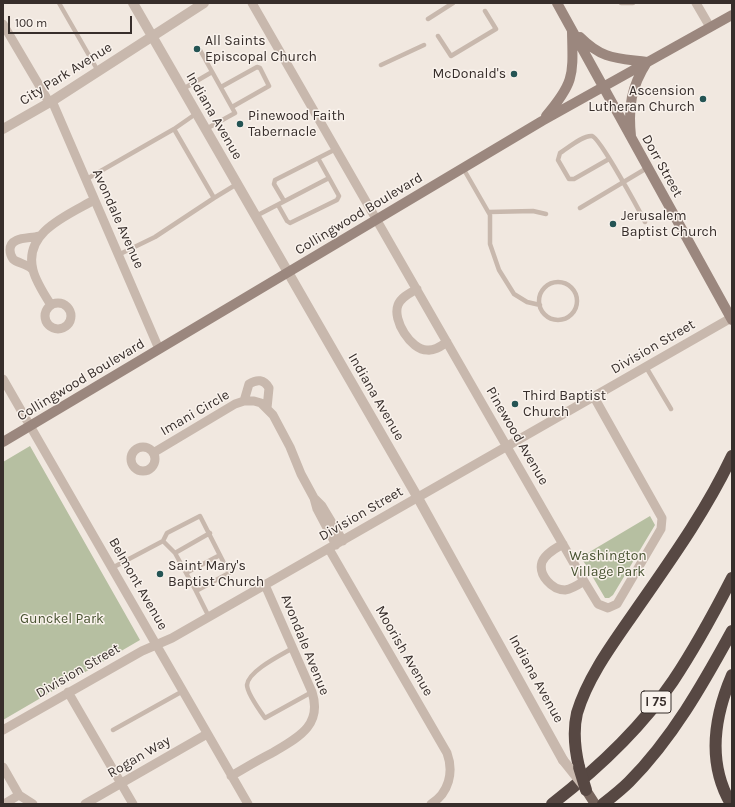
<!DOCTYPE html>
<style>
body{margin:0}
#map{position:relative;width:735px;height:807px;overflow:hidden;background:#f1e8e0;font-family:Karla,sans-serif}
canvas{display:block}
.frame{position:absolute;inset:0;border:4px solid #372e2b;pointer-events:none}
.scale{position:absolute;left:8px;top:16px;width:124px;height:18px;box-sizing:border-box;border:2px solid #372e2b;border-top:0;padding-left:5px;font-size:12px;line-height:14px;white-space:nowrap;color:#372e2b;-webkit-text-stroke:3px #f9f2ec;paint-order:stroke}
</style>
<div id="map">
<canvas width="735" height="807"></canvas>
<div class="frame"></div>
<div class="scale">100 m</div>
</div>
<script>
const ctx = document.querySelector('canvas').getContext('2d');
ctx.lineJoin = 'round';
function paint(path, color) { ctx.fillStyle = color; ctx.fill(path, 'evenodd'); }
function trace(path, color, width, dash) { ctx.strokeStyle = color; ctx.lineWidth = width; ctx.lineCap = dash ? 'butt' : 'round'; ctx.setLineDash(dash || []); ctx.stroke(path); }
function label(font, color, halo, rows, align = 'center') {
  ctx.font = font + ' Karla,sans-serif'; ctx.lineWidth = 3; ctx.setLineDash([]); ctx.textBaseline = 'middle'; ctx.strokeStyle = halo; ctx.fillStyle = color; for (const [text, x, y, turn = 0] of rows) {
    ctx.save(); ctx.translate(x, y); ctx.rotate((+turn || 0) * Math.PI / 180); ctx.textAlign = isNaN(turn) ? turn : align; if (halo) ctx.strokeText(text, 0, 0); ctx.fillText(text, 0, 0); ctx.restore();
  }
}
const green = new Path2D(`
 M 30,446 L 140,640 L 3,720 L 3,462 Z
 M 650,516 L 655,525 L 613,595 L 609,598 L 605,598 L 581,557 Z`);
const service = new Path2D(`
 M 59,3 L 98,71
 M 621,3 L 633,3
 M 428,19 L 453,3
 M 438,36 L 451,56 L 496,29 L 485,11
 M 200,50 L 235,113 L 206,129
 M 381,65 L 424,45
 M 221,87 L 257,67 L 260,68 L 269,86 L 232,107
 M 183,89 L 212,72
 M 197,113 L 174,129 L 214,198 L 237,184
 M 609,159 L 574,179 L 569,179 L 558,160 L 560,153 C 568,148 583,135 592,136 C 600,138 639,210 645,222
 M 463,168 L 490,215 L 490,244 L 499,270 L 514,294 L 527,302 L 540,305
 M 85,180 L 174,129
 M 284,201 L 274,184 L 275,180 L 336,149
 M 278,205 L 287,221 L 290,223 L 337,200 L 339,196 L 318,158
 M 580,208 L 647,168
 M 489,212 L 533,211 L 546,214
 M 256,216 L 329,178
 M 118,255 L 155,237 L 214,198
 M539 301a19 19 0 1 1 38 0a19 19 0 1 1-38 0Z
 M 646,367 L 671,409
 M 163,541 L 175,553 L 196,591
 M 175,553 L 210,533
 M 112,568 L 163,541 L 167,533 L 200,516 L 229,573 L 196,591 L 209,617
 M 186,573 L 220,555
 M 293,648 C 281,655 248,671 247,685 C 247,693 260,711 265,718 L 312,692
 M 113,730 L 183,691`);
const minor = new Path2D(`
 M 252,3 L 584,581 L 598,604 L 608,608 L 617,604 L 661,529 L 662,518 L 594,397
 M 696,3 L 710,27
 M 3,24 L 49,102
 M 52,101 L 159,349
 M 32,269 C 27,264 17,263 13,259 C 11,256 10,253 10,250 C 10,236 30,239 39,236
 M 417,289 C 410,293 401,297 398,305 C 392,320 411,350 427,350 C 435,351 441,346 447,342
 M45 316a13 13 0 1 1 26 0a13 13 0 1 1-26 0Z
 M 51,305 C 44,294 36,282 33,270 C 23,232 68,215 94,200
 M 3,379 L 248,804
 M 244,401 L 249,384 C 257,379 264,379 269,388 L 267,408
 M131 459a12 12 0 1 1 24 0a12 12 0 1 1-24 0Z
 M 153,453 L 235,404 L 244,401 L 254,401 L 261,403 L 273,415 L 290,447 L 301,474 L 314,498 L 317,509 L 336,545
 M 315,499 L 322,506 L 343,541
 M 563,544 C 556,548 545,554 542,562 C 538,575 552,590 565,590 C 572,589 578,585 584,581
 M 329,549 L 447,753 C 454,772 449,793 431,804
 M 68,692 L 133,804
 M 3,730 L 142,651 L 172,638 L 731,318
 M 3,767 L 19,795 L 33,804
 M 231,776 C 245,768 258,760 272,753 C 297,738 323,726 312,692 L 265,585
 M 4,804 L 19,795
 M 85,804 L 207,734`);
const tertiary = new Path2D(`
 M 133,3 L 418,498 L 563,760
 M 3,129 L 52,101 L 204,3`);
const secondary = new Path2D(`
 M 557,3 L 732,320
 M 580,37 C 603,60 617,58 647,62 C 631,87 628,107 631,136
 M 546,116 C 575,82 573,75 572,32
 M 3,442 L 542,121 L 732,15`);
const primary = new Path2D(`
 M 586,790 L 595,804`);
const motorway = new Path2D(`
 M 579,767 C 575,750 573,730 577,713 C 588,676 614,642 636,610 C 670,561 706,511 732,456
 M 552,804 C 596,770 641,728 673,681 C 695,648 714,613 732,578
 M 603,804 C 612,797 621,790 629,782 C 672,739 703,684 732,631
 M 731,804 C 707,763 714,717 732,675`);
const tertiaryBridge = new Path2D(`
 M 563,760 L 583,785`);
const motorwayBridge = new Path2D(`
 M 579,767 L 586,790`);
const markers = [
 [197,49,4,"#245454"],
 [514,74,4,"#245454"],
 [703,99,4,"#245454"],
 [240,124,4,"#245454"],
 [613,224,4,"#245454"],
 [515,404,4,"#245454"],
 [160,574,4,"#245454"]
];
const shields = [
 [656,702,30]
];
const shieldNames = [
 ["I 75",656,702]
];
const poiNames = [
 ["All Saints",205,41],
 ["Episcopal Church",205,57],
 ["McDonald's",506,74,"right"],
 ["Ascension",695,91,"right"],
 ["Lutheran Church",695,107,"right"],
 ["Pinewood Faith",248,116],
 ["Tabernacle",248,132],
 ["Jerusalem",621,216],
 ["Baptist Church",621,232],
 ["Third Baptist",523,396],
 ["Church",523,412],
 ["Saint Mary's",168,566],
 ["Baptist Church",168,582]
];
const streetNames = [
 ["City Park Avenue",66,74,-32],
 ["Indiana Avenue",214,116,60],
 ["Dorr Street",662,166,61],
 ["Collingwood Boulevard",359,214,-31],
 ["Avondale Avenue",118,219,66],
 ["Division Street",653,347,-30],
 ["Collingwood Boulevard",81,380,-31],
 ["Indiana Avenue",376,397,60],
 ["Imani Circle",195,413,-30],
 ["Pinewood Avenue",517,436,60],
 ["Division Street",361,514,-30],
 ["Belmont Avenue",138,584,60],
 ["Avondale Avenue",305,645,68],
 ["Moorish Avenue",404,651,60],
 ["Division Street",78,671,-30],
 ["Indiana Avenue",536,679,61],
 ["Rogan Way",139,757,-30]
];
const parkNames = [
 ["Washington",608,556],
 ["Village Park",608,572],
 ["Gunckel Park",62,619]
];
paint(green, '#b6bfa1');
trace(service, '#c8b8ad', 4.5);
trace(minor, '#c8b8ad', 9);
trace(tertiary, '#c8b8ad', 10);
trace(secondary, '#9b877e', 10);
trace(primary, '#77655d', 10);
trace(motorway, '#574843', 12);
trace(tertiaryBridge, '#c8b8ad', 10);
trace(motorwayBridge, '#574843', 12);
for (const [x, y, r, color] of markers) { const dot = new Path2D(); dot.arc(x, y, r, 0, 2 * Math.PI); ctx.fillStyle = color; ctx.fill(dot); trace(dot, '#f9f2ec', 1.5); }
for (const [x, y, w] of shields) { const box = new Path2D(); box.roundRect(x - w / 2, y - 11, w, 22, 3); ctx.fillStyle = '#f9f2ec'; ctx.fill(box); trace(box, '#372e2b', 1); }
label('bold 13px', '#372e2b', null, shieldNames);
label('14px', '#372e2b', '#f9f2ec', poiNames, 'left');
label('14px', '#372e2b', '#f9f2ec', streetNames);
label('14px', '#485331', '#f9f2ec', parkNames);
</script>
